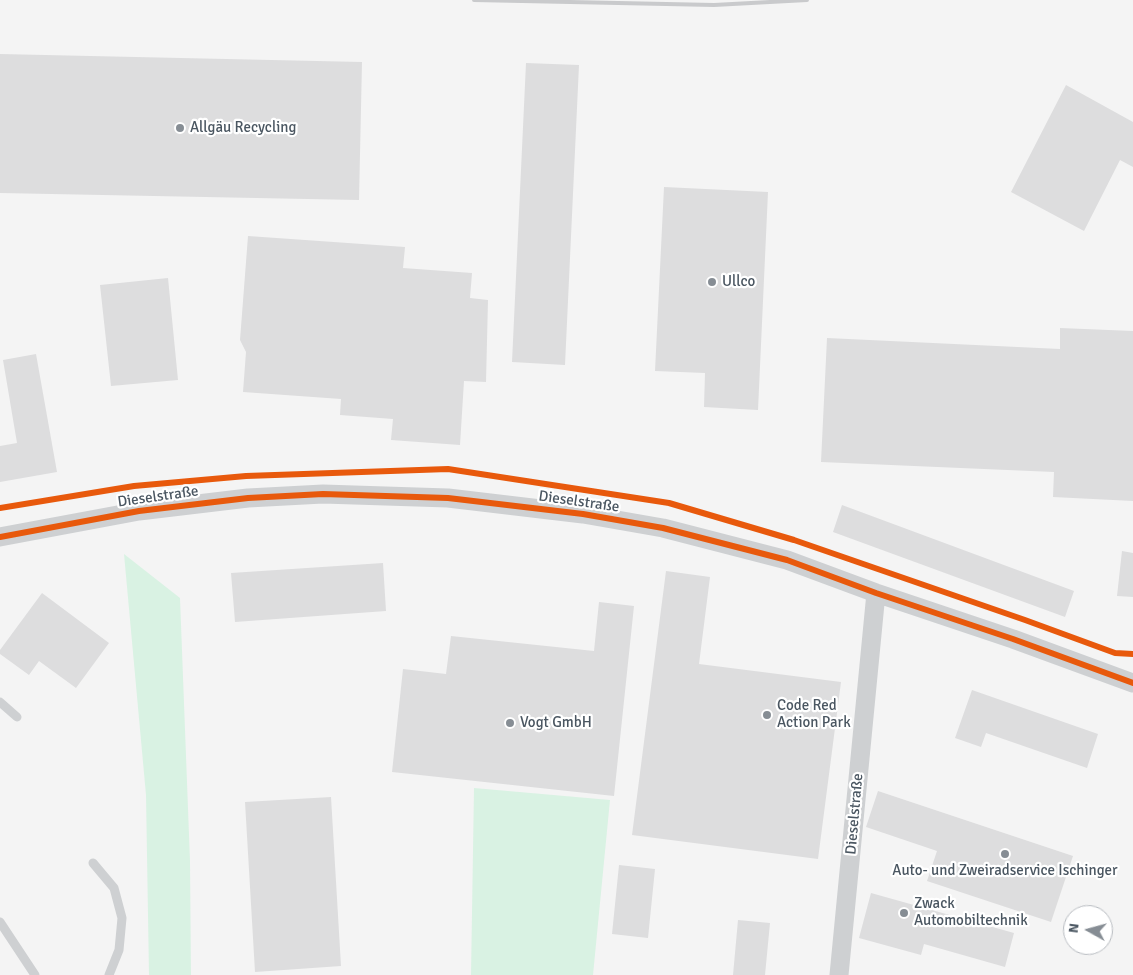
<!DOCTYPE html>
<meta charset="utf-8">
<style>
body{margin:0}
#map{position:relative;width:1133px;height:975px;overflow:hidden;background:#f4f4f4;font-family:Signika,sans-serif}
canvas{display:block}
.north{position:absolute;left:1063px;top:905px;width:50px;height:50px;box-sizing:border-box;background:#fff;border:1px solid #b7bbc0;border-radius:50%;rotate:277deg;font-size:14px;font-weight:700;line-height:20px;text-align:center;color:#4a5661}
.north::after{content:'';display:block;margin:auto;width:18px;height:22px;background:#868d94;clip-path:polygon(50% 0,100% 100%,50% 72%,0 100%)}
</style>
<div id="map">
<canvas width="1133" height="975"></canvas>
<div class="north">N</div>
</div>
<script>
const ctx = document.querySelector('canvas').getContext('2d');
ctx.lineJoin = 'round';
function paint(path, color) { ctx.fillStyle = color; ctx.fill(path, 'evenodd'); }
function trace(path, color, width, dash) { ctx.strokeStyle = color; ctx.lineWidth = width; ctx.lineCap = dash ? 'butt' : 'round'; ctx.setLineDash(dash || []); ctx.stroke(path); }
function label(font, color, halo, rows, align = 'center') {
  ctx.font = font + ' Signika,sans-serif'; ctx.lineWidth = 4.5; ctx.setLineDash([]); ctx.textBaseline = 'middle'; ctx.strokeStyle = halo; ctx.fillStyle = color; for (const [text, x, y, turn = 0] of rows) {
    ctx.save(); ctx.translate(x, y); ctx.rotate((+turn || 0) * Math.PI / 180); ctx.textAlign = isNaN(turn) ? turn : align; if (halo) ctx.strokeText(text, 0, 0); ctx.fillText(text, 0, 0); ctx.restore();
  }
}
const green = new Path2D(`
 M 124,554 L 180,598 L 190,861 L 191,975 L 149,975 L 146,795 Z
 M 474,788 L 610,800 L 593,975 L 471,975 Z`);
const building = new Path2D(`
 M 0,54 L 362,62 L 359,200 L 0,193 Z
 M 526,63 L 579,65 L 565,365 L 512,362 Z
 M 1066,85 L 1133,122 L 1133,167 L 1120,160 L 1084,231 L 1011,192 Z
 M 664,187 L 768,192 L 758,410 L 704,407 L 705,373 L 655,371 Z
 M 248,236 L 405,247 L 403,268 L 472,273 L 470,298 L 488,300 L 486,382 L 464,381 L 460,445 L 391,440 L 393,419 L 340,415 L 341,399 L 243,392 L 246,352 L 240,340 Z
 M 168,278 L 178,380 L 111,386 L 100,285 Z
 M 1060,328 L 1133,331 L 1133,501 L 1053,497 L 1054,472 L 821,462 L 827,338 L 1060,349 Z
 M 36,354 L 57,472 L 0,482 L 0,446 L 17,443 L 3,360 Z
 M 842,505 L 1074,591 L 1065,617 L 833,532 Z
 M 1122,551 L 1133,553 L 1133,597 L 1117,596 Z
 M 383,563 L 386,611 L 235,622 L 231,573 Z
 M 666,571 L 710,577 L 699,664 L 841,682 L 818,859 L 632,835 Z
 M 42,593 L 109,643 L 76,688 L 39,661 L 29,675 L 0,654 L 0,650 Z
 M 599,602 L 634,606 L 614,796 L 392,772 L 403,669 L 446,674 L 451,636 L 594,651 Z
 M 972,690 L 1098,734 L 1087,768 L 986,733 L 981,747 L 955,738 Z
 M 878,791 L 1073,856 L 1051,922 L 927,881 L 937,851 L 866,827 Z
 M 331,797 L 341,966 L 255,972 L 245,802 Z
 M 619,865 L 655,869 L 648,938 L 612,934 Z
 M 871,893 L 1014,933 L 1005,967 L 924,944 L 921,955 L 859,938 Z
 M 738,920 L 770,923 L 765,975 L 733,975 Z`);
const service = new Path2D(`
 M 0,702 L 17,717
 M 93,863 L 114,888 L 122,918 L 119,950 L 109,975
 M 0,922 L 35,975`);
const minor = new Path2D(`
 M 0,537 L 139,511 L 248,498 L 323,494 L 448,498 L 583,514 L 663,528 L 787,560 L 876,593 L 1013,639 L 1133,683
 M 839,975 L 876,593`);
const rail = new Path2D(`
 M 474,0 L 714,5 L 807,0`);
const cycleway = new Path2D(`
 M 0,508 L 134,486 L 246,476 L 448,469 L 669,503 L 794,540 L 1025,620 L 1115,653 L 1133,654
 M 0,537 L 139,511 L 248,498 L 323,494 L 448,498 L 583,514 L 663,528 L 787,560 L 876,593 L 1013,639 L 1133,683`);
const markers = [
 [180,128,5,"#868d94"],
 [712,282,5,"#868d94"],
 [767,715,5,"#868d94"],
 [510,723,5,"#868d94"],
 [1005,854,5,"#868d94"],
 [904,913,5,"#868d94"]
];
const poiNames = [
 ["Allgäu Recycling",190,128],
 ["Ullco",722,282],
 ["Code Red",777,706],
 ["Action Park",777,723],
 ["Vogt GmbH",520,723],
 ["Auto- und Zweiradservice Ischinger",1005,871,"center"],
 ["Zwack",914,904],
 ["Automobiltechnik",914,921]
];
const streetNames = [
 ["Dieselstraße",158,497,-8],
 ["Dieselstraße",579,502,8],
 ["Dieselstraße",855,814,-85]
];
paint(green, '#d9f2e3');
paint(building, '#ddddde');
trace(service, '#ced0d2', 9);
trace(minor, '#ced0d2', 19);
trace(rail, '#c9cacc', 4);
trace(cycleway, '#e8590c', 6);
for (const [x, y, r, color] of markers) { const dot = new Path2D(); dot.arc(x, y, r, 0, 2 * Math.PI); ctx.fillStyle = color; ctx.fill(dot); trace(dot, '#fff', 2); }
label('15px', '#4a5661', '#fff', poiNames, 'left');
label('15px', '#4a5661', '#fff', streetNames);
</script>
